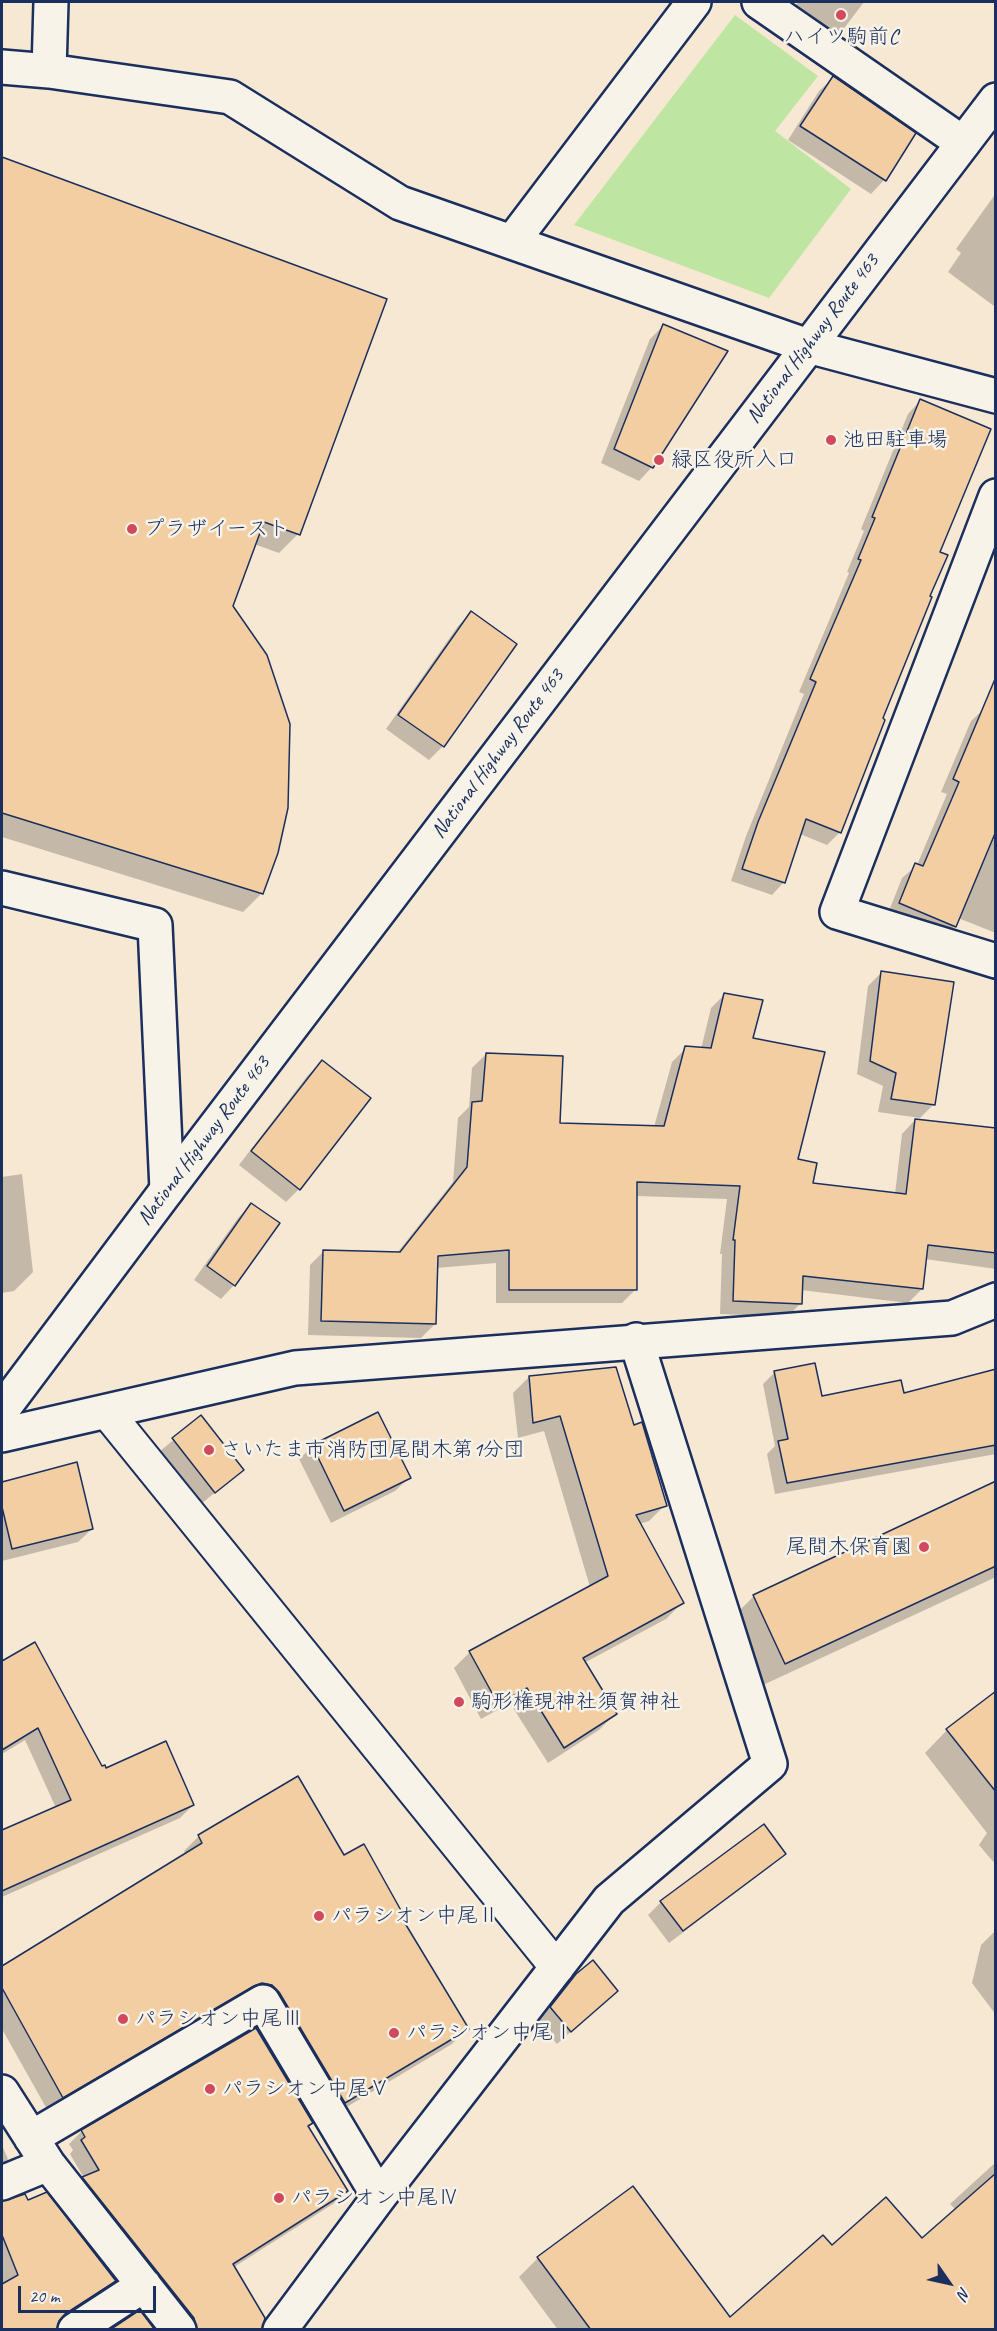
<!DOCTYPE html>
<meta charset="utf-8">
<style>
body{margin:0}
#map{position:relative;width:997px;height:2331px;overflow:hidden;background:#f6e8d3;font-family:Caveat,sans-serif}
canvas{display:block}
.frame{position:absolute;inset:0;border:3px solid #1b2f5e;pointer-events:none}
.north{position:absolute;left:919px;top:2253px;width:60px;height:60px;-webkit-text-stroke:4px #f7f3e8;paint-order:stroke;rotate:124deg;font-size:16px;font-weight:700;line-height:24px;text-align:center;color:#1b2f5e}
.north::after{content:'';display:block;margin:auto;width:21px;height:27px;background:#1b2f5e;clip-path:polygon(50% 0,100% 100%,50% 72%,0 100%)}
.scale{position:absolute;left:18px;top:2286px;width:138px;height:27px;box-sizing:border-box;border:3px solid #1b2f5e;border-top:0;padding-left:8px;font-size:18px;line-height:21px;white-space:nowrap;color:#1b2f5e;-webkit-text-stroke:4px #f7f3e8;paint-order:stroke}
</style>
<div id="map">
<canvas width="997" height="2331"></canvas>
<div class="frame"></div>
<div class="north">N</div>
<div class="scale">20 m</div>
</div>
<script>
const ctx = document.querySelector('canvas').getContext('2d');
ctx.lineJoin = 'round';
function paint(path, color) { ctx.fillStyle = color; ctx.fill(path, 'evenodd'); }
function trace(path, color, width, dash) { ctx.strokeStyle = color; ctx.lineWidth = width; ctx.lineCap = dash ? 'butt' : 'round'; ctx.setLineDash(dash || []); ctx.stroke(path); }
function label(font, color, halo, rows, align = 'center') {
  ctx.font = font + ' Caveat,"Klee One",sans-serif'; ctx.lineWidth = 5; ctx.setLineDash([]); ctx.textBaseline = 'middle'; ctx.strokeStyle = halo; ctx.fillStyle = color; for (const [text, x, y, turn = 0] of rows) {
    ctx.save(); ctx.translate(x, y); ctx.rotate((+turn || 0) * Math.PI / 180); ctx.textAlign = isNaN(turn) ? turn : align; if (halo) ctx.strokeText(text, 0, 0); ctx.fillText(text, 0, 0); ctx.restore();
  }
}
const green = new Path2D(`
 M 735,15 L 818,76 L 775,131 L 851,189 L 769,298 L 574,225 Z`);
const shadow = new Path2D(`
 M 798,2 L 864,2 L 845,27 L 831,41 L 791,12 Z
 M 833,78 L 914,134 L 884,180 L 871,194 L 788,140 L 819,91 Z
 M 8,161 L 298,534 L 279,553 L 254,544 L 232,606 L 262,893 L 243,912 L 2,837 L 2,167 Z
 M 996,193 L 996,305 L 994,306 L 948,272 L 961,253 L 956,249 Z
 M 663,326 L 652,467 L 639,481 L 601,463 L 650,339 Z
 M 920,401 L 881,719 L 884,720 L 839,833 L 827,845 L 800,834 L 784,882 L 772,895 L 731,881 L 746,836 L 804,694 L 799,692 L 849,573 L 847,572 L 864,531 L 861,529 L 908,414 Z
 M 471,613 L 515,644 L 443,746 L 429,760 L 386,729 L 458,626 Z
 M 984,709 L 996,713 L 996,933 L 958,918 L 955,926 L 942,939 L 887,916 L 902,878 L 917,865 L 947,794 L 941,792 L 971,721 Z
 M 882,972 L 934,1104 L 920,1118 L 878,1112 L 883,1086 L 857,1074 L 868,986 Z
 M 725,994 L 752,1040 L 796,1161 L 811,1185 L 895,1194 L 902,1134 L 915,1120 L 996,1130 L 996,1269 L 925,1259 L 922,1289 L 908,1303 L 801,1290 L 801,1303 L 787,1317 L 720,1314 L 722,1254 L 720,1254 L 727,1199 L 636,1196 L 636,1289 L 622,1303 L 496,1303 L 496,1263 L 436,1268 L 435,1324 L 421,1338 L 308,1335 L 310,1265 L 324,1251 L 397,1253 L 453,1182 L 458,1118 L 469,1107 L 472,1068 L 486,1054 L 558,1124 L 654,1127 L 672,1062 L 686,1048 L 701,1049 L 711,1008 Z
 M 322,1062 L 299,1189 L 286,1202 L 239,1165 L 308,1075 Z
 M 22,1174 L 33,1272 L 14,1291 L 2,1293 L 2,1177 Z
 M 251,1205 L 278,1223 L 234,1285 L 221,1299 L 194,1280 L 238,1218 Z
 M 996,1371 L 996,1454 L 775,1494 L 767,1454 L 775,1446 L 763,1384 L 775,1372 L 821,1397 L 902,1395 Z
 M 529,1377 L 633,1426 L 665,1505 L 649,1521 L 639,1524 L 682,1603 L 666,1619 L 584,1663 L 615,1714 L 599,1730 L 548,1763 L 510,1703 L 481,1719 L 454,1668 L 470,1652 L 590,1587 L 544,1431 L 518,1438 L 513,1393 Z
 M 201,1417 L 242,1470 L 200,1505 L 159,1452 Z
 M 313,1446 L 409,1478 L 395,1491 L 331,1523 L 299,1459 Z
 M 76,1464 L 92,1529 L 78,1542 L 2,1561 L 2,1483 Z
 M 996,1483 L 996,1577 L 763,1685 L 732,1618 L 754,1596 Z
 M 34,1644 L 101,1768 L 193,1805 L 180,1818 L 2,1897 L 2,1832 L 56,1808 L 25,1740 L 2,1754 L 2,1662 Z
 M 996,1692 L 996,1865 L 979,1845 L 987,1833 L 925,1753 L 947,1730 Z
 M 199,1836 L 343,1857 L 402,1913 L 399,1916 L 467,2029 L 452,2044 L 330,2117 L 264,2007 L 48,2111 L 2,2029 L 2,1968 L 186,1854 L 184,1851 Z
 M 784,1853 L 770,1867 L 669,1943 L 648,1915 L 661,1902 Z
 M 996,1930 L 996,2015 L 972,1983 L 981,1945 Z
 M 577,1975 L 616,1991 L 557,2044 L 538,2021 L 562,1989 Z
 M 307,2127 L 346,2191 L 333,2204 L 234,2267 L 252,2330 L 180,2330 L 71,2191 L 84,2178 L 70,2154 L 73,2150 L 69,2144 L 82,2131 Z
 M 2,2145 L 8,2159 L 2,2166 Z
 M 996,2162 L 996,2330 L 832,2248 L 921,2241 L 956,2210 L 950,2204 Z
 M 632,2188 L 683,2330 L 558,2330 L 519,2277 L 538,2258 Z
 M 24,2196 L 27,2202 L 114,2281 L 101,2293 L 57,2323 L 55,2330 L 2,2330 L 2,2203 Z`);
const building = new Path2D(`
 M 833,76 L 916,133 L 886,181 L 800,126 Z
 M 2,157 L 387,299 L 300,535 L 264,522 L 233,606 L 267,655 L 290,724 L 288,808 L 278,853 L 263,894 L 2,813 Z
 M 663,324 L 728,351 L 653,468 L 614,449 Z
 M 920,399 L 991,429 L 940,552 L 948,555 L 930,596 L 932,597 L 883,718 L 885,720 L 841,833 L 806,819 L 785,883 L 742,869 L 758,822 L 816,682 L 810,679 L 861,560 L 858,559 L 875,518 L 872,517 Z
 M 471,611 L 517,644 L 444,747 L 398,715 Z
 M 995,679 L 996,831 L 956,927 L 899,903 L 915,863 L 923,866 L 959,782 L 953,779 Z
 M 881,971 L 954,982 L 935,1105 L 891,1099 L 896,1073 L 870,1061 Z
 M 724,993 L 763,1000 L 753,1038 L 825,1052 L 798,1159 L 817,1163 L 813,1183 L 906,1194 L 915,1119 L 996,1128 L 996,1253 L 928,1245 L 923,1289 L 803,1276 L 802,1304 L 733,1301 L 735,1240 L 733,1240 L 740,1186 L 637,1182 L 637,1290 L 509,1290 L 509,1250 L 438,1256 L 436,1324 L 321,1321 L 323,1250 L 400,1252 L 467,1167 L 472,1102 L 482,1101 L 486,1053 L 563,1056 L 560,1123 L 664,1126 L 685,1046 L 711,1048 Z
 M 322,1060 L 371,1098 L 300,1190 L 251,1151 Z
 M 251,1203 L 280,1223 L 235,1286 L 207,1266 Z
 M 815,1363 L 822,1396 L 901,1380 L 904,1393 L 996,1369 L 996,1445 L 787,1483 L 778,1441 L 788,1439 L 774,1371 Z
 M 616,1367 L 634,1425 L 642,1422 L 667,1506 L 636,1515 L 684,1603 L 583,1658 L 617,1714 L 564,1748 L 527,1688 L 498,1704 L 469,1651 L 608,1576 L 560,1416 L 533,1423 L 529,1376 Z
 M 378,1412 L 411,1478 L 344,1511 L 312,1445 Z
 M 201,1415 L 244,1470 L 215,1493 L 172,1438 Z
 M 77,1462 L 93,1529 L 12,1549 L 2,1507 L 2,1482 Z
 M 996,1481 L 996,1566 L 785,1664 L 753,1595 Z
 M 35,1642 L 102,1766 L 105,1765 L 106,1768 L 166,1741 L 194,1805 L 2,1891 L 2,1830 L 71,1800 L 38,1728 L 2,1750 L 2,1661 Z
 M 996,1691 L 996,1792 L 946,1729 Z
 M 298,1776 L 344,1855 L 364,1844 L 403,1914 L 400,1915 L 469,2029 L 345,2103 L 279,1992 L 272,1985 L 262,1983 L 254,1986 L 63,2098 L 2,1988 L 2,1966 L 202,1843 L 198,1835 Z
 M 764,1824 L 786,1854 L 683,1931 L 660,1901 Z
 M 593,1960 L 618,1991 L 571,2032 L 550,2007 L 576,1974 Z
 M 256,2028 L 313,2123 L 308,2126 L 348,2191 L 233,2264 L 265,2318 L 262,2330 L 197,2330 L 194,2318 L 82,2177 L 99,2170 L 81,2140 L 85,2137 L 81,2130 Z
 M 996,2173 L 996,2330 L 591,2330 L 537,2257 L 633,2186 L 730,2317 L 823,2235 L 832,2245 L 886,2197 L 922,2238 Z
 M 47,2192 L 116,2281 L 65,2314 L 59,2321 L 57,2330 L 2,2330 L 2,2284 L 18,2275 L 2,2235 L 2,2201 L 25,2194 L 28,2200 Z
 M 140,2310 L 155,2330 L 110,2330 Z`);
const pedestrian = new Path2D(`
 M 106,1411 L 557,1968`);
const minor = new Path2D(`
 M 759,2 L 963,143
 M 2,67 L 49,71 L 230,97 L 400,203 L 808,346 L 996,396
 M 49,71 L 51,2
 M 512,242 L 694,2
 M 996,496 L 837,912 L 996,961
 M 2,888 L 155,925 L 167,1190
 M 2,2092 L 48,2164 L 179,2330
 M 31,2138 L 263,2002 L 379,2197
 M 2,2183 L 48,2164
 M 75,2330 L 144,2285
 M 280,2330 L 379,2197 L 609,1900 L 770,1764 L 636,1340`);
const tertiary = new Path2D(`
 M 2,1435 L 295,1368 L 952,1318 L 996,1300`);
const trunk = new Path2D(`
 M 2,1410 L 167,1190 L 996,100`);
const markers = [
 [841,15,6,"#d1495b"],
 [831,440,6,"#d1495b"],
 [659,460,6,"#d1495b"],
 [132,529,6,"#d1495b"],
 [209,1450,6,"#d1495b"],
 [924,1547,6,"#d1495b"],
 [459,1702,6,"#d1495b"],
 [319,1916,6,"#d1495b"],
 [123,2019,6,"#d1495b"],
 [394,2033,6,"#d1495b"],
 [210,2089,6,"#d1495b"],
 [279,2198,6,"#d1495b"]
];
const poiNames = [
 ["ハイツ駒前C",841,37,"center"],
 ["池田駐車場",843,440],
 ["緑区役所入口",671,460],
 ["プラザイースト",144,529],
 ["さいたま市消防団尾間木第1分団",221,1450],
 ["尾間木保育園",912,1547,"right"],
 ["駒形権現神社須賀神社",471,1702],
 ["パラシオン中尾Ⅱ",331,1916],
 ["パラシオン中尾Ⅲ",135,2019],
 ["パラシオン中尾Ⅰ",406,2033],
 ["パラシオン中尾Ⅴ",222,2089],
 ["パラシオン中尾Ⅳ",291,2198]
];
const streetNames = [
 ["National Highway Route 463",813,339,-53],
 ["National Highway Route 463",498,754,-53],
 ["National Highway Route 463",204,1141,-53]
];
paint(green, '#bee6a2');
paint(shadow, '#0003');
paint(building, '#f2cea2');
trace(building, '#1b2f5e', 1.5);
trace(pedestrian, '#1b2f5e', 36);
trace(minor, '#1b2f5e', 38);
trace(tertiary, '#1b2f5e', 38);
trace(trunk, '#1b2f5e', 38);
trace(pedestrian, '#f7f3e8', 32);
trace(minor, '#f7f3e8', 33);
trace(tertiary, '#f7f3e8', 33);
trace(trunk, '#f7f3e8', 33);
for (const [x, y, r, color] of markers) { const dot = new Path2D(); dot.arc(x, y, r, 0, 2 * Math.PI); ctx.fillStyle = color; ctx.fill(dot); trace(dot, '#f7f3e8', 2); }
label('21px', '#1b2f5e', '#f7f3e8', poiNames, 'left');
label('21px', '#1b2f5e', '#f7f3e8', streetNames);
</script>
